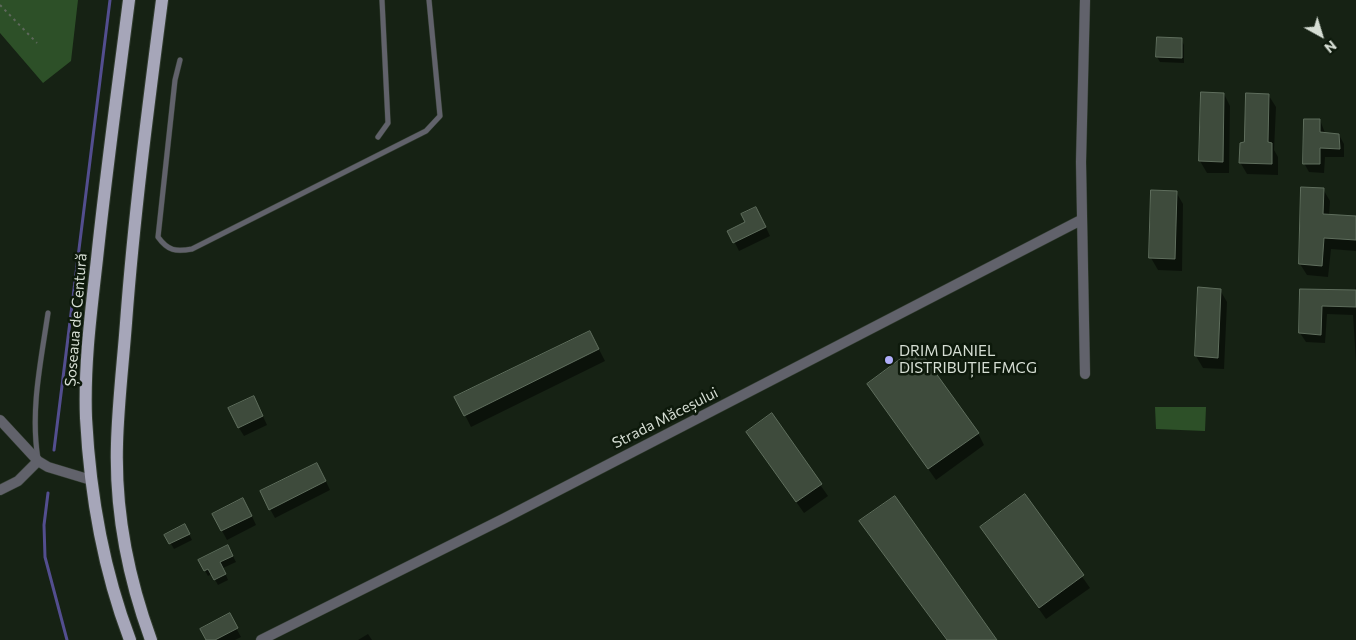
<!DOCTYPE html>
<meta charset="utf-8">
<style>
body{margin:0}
#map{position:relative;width:1356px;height:640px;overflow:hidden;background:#162214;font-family:Commissioner,sans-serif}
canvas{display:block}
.north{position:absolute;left:1296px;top:10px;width:50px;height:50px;-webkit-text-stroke:4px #0d190b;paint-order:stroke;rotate:141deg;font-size:14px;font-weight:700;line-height:20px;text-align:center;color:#d6ded4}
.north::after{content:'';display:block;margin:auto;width:18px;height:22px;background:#d6ded4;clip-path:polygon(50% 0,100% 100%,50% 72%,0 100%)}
</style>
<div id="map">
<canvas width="1356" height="640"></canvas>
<div class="north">N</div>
</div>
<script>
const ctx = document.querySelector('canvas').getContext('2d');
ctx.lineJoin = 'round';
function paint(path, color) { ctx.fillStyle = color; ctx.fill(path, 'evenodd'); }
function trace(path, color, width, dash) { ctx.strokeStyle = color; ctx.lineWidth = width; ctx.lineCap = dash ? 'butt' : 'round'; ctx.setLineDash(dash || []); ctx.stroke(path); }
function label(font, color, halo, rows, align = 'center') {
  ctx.font = font + ' Commissioner,sans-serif'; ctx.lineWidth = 5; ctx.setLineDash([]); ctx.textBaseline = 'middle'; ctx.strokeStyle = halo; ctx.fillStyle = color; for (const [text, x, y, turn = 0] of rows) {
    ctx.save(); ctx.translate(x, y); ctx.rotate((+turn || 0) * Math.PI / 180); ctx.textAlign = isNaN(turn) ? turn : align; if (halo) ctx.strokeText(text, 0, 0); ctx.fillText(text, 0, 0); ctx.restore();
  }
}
const green = new Path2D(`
 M 0,0 L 78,0 L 71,61 L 43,83 L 0,33 Z
 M 1155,407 L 1206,407 L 1205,431 L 1156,429 Z`);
const shadow = new Path2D(`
 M 1181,39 L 1184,45 L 1184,63 L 1160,62 L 1157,57 Z
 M 1202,94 L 1224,94 L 1230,106 L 1229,173 L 1207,173 L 1200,161 Z
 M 1269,96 L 1276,107 L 1274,150 L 1278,157 L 1278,175 L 1247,174 L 1240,162 L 1245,143 Z
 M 1320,120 L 1325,133 L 1339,135 L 1344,144 L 1344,157 L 1325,157 L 1324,173 L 1309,172 L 1304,163 Z
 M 1323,189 L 1330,201 L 1329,216 L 1356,217 L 1356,251 L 1331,249 L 1328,277 L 1307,275 L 1300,264 Z
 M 1176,192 L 1183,204 L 1182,271 L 1158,270 L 1151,258 Z
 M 761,217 L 770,236 L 739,251 L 729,231 Z
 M 1356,286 L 1356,362 L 1353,315 L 1327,314 L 1325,343 L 1306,342 L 1300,333 L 1302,290 L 1355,291 Z
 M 1199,289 L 1220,290 L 1227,302 L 1224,369 L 1203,368 L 1196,356 Z
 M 590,332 L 605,361 L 471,427 L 465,415 Z
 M 868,384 L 978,433 L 984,445 L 936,480 Z
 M 258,406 L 267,425 L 244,436 L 239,428 Z
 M 771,415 L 828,496 L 804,513 L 747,432 Z
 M 322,473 L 330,490 L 275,518 L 270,509 Z
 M 1025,495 L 1090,588 L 1046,619 L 981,527 Z
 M 248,508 L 256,525 L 227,540 L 213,514 Z
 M 861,521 L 996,640 L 946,640 Z
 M 185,526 L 192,540 L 174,549 L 166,535 Z
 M 228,547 L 236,562 L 223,568 L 228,580 L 218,585 L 212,574 L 208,576 L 200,561 Z
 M 229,615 L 241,637 L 235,640 L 207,640 Z
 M 368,634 L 372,640 L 358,640 Z`);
const stream = new Path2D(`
 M 54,450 L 110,0
 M 48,493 L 44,525 L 45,557 L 67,640`);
const building = new Path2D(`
 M 1157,37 L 1182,38 L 1182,58 L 1156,57 Z
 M 1201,92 L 1224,93 L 1223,162 L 1199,161 Z
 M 1246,93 L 1269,94 L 1268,142 L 1272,143 L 1272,164 L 1239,163 L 1240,143 L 1244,142 Z
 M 1304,119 L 1320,119 L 1320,132 L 1339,134 L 1340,149 L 1320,148 L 1320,164 L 1303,164 Z
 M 1301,187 L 1324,188 L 1323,214 L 1356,216 L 1356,240 L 1324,238 L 1322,266 L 1299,264 Z
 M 1151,190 L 1177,191 L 1175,259 L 1149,258 Z
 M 756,207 L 766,227 L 733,243 L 727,231 L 745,222 L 741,214 Z
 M 1198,287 L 1221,289 L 1218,358 L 1195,356 Z
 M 1300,289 L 1356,290 L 1356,307 L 1322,306 L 1321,335 L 1299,333 Z
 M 590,331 L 599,349 L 464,416 L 454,397 Z
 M 917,347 L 979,433 L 928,469 L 867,384 Z
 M 254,396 L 263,416 L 238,428 L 228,408 Z
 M 772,413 L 822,484 L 796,502 L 746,432 Z
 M 317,463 L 326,481 L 269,510 L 260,491 Z
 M 1025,494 L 1084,575 L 1039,608 L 980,527 Z
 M 895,496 L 997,640 L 947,640 L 859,521 Z
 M 243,498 L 252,516 L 221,531 L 212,514 Z
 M 185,524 L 190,534 L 169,544 L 164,535 Z
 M 228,545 L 233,556 L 220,562 L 226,574 L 214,580 L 208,569 L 204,571 L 198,560 Z
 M 230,613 L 238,628 L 215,640 L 206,640 L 200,629 Z`);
const path = new Path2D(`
 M 0,5 L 37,43`);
const service = new Path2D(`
 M 180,60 L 175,80 L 158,237 C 168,251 176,252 192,249 L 426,131 L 440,116 L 429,0
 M 378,137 L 388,123 L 382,0
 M 38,459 C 30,410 41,361 48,313`);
const minor = new Path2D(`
 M 1085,374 L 1081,162 L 1085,0
 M 0,420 L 38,461 L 48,467 L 91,480
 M 0,490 L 18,481 L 38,461
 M 261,640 L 503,519 L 1081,220`);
const primary = new Path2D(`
 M 129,0 C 118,86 106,173 97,259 C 91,312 84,365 86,418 C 90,494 103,569 130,640
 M 151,640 C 128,577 115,511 117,444 C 118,404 123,363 126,323 C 134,215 148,108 162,0`);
const markers = [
 [889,360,5,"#b0aefa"]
];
const streetNames = [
 ["Șoseaua de Centură",76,320,-85],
 ["Strada Măceșului",665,418,-27]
];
const poiNames = [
 ["DRIM DANIEL",899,351],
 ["DISTRIBUȚIE FMCG",899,368]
];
paint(green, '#2d5028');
paint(shadow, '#0007');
trace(stream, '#534e8f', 3);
paint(building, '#3e4b3c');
trace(building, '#5f6e5d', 1);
trace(service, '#313c2f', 6);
trace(minor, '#313c2f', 11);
trace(primary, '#313c2f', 14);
trace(path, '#5e685c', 2, [2.5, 4]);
trace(service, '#61626b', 5);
trace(minor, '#61626b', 10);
trace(primary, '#a6a6b9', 12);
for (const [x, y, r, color] of markers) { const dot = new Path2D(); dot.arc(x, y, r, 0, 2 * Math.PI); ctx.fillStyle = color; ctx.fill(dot); trace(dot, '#0d190b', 2); }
label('15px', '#d6ded4', '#0d190b', streetNames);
label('15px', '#d6ded4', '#0d190b', poiNames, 'left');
</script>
